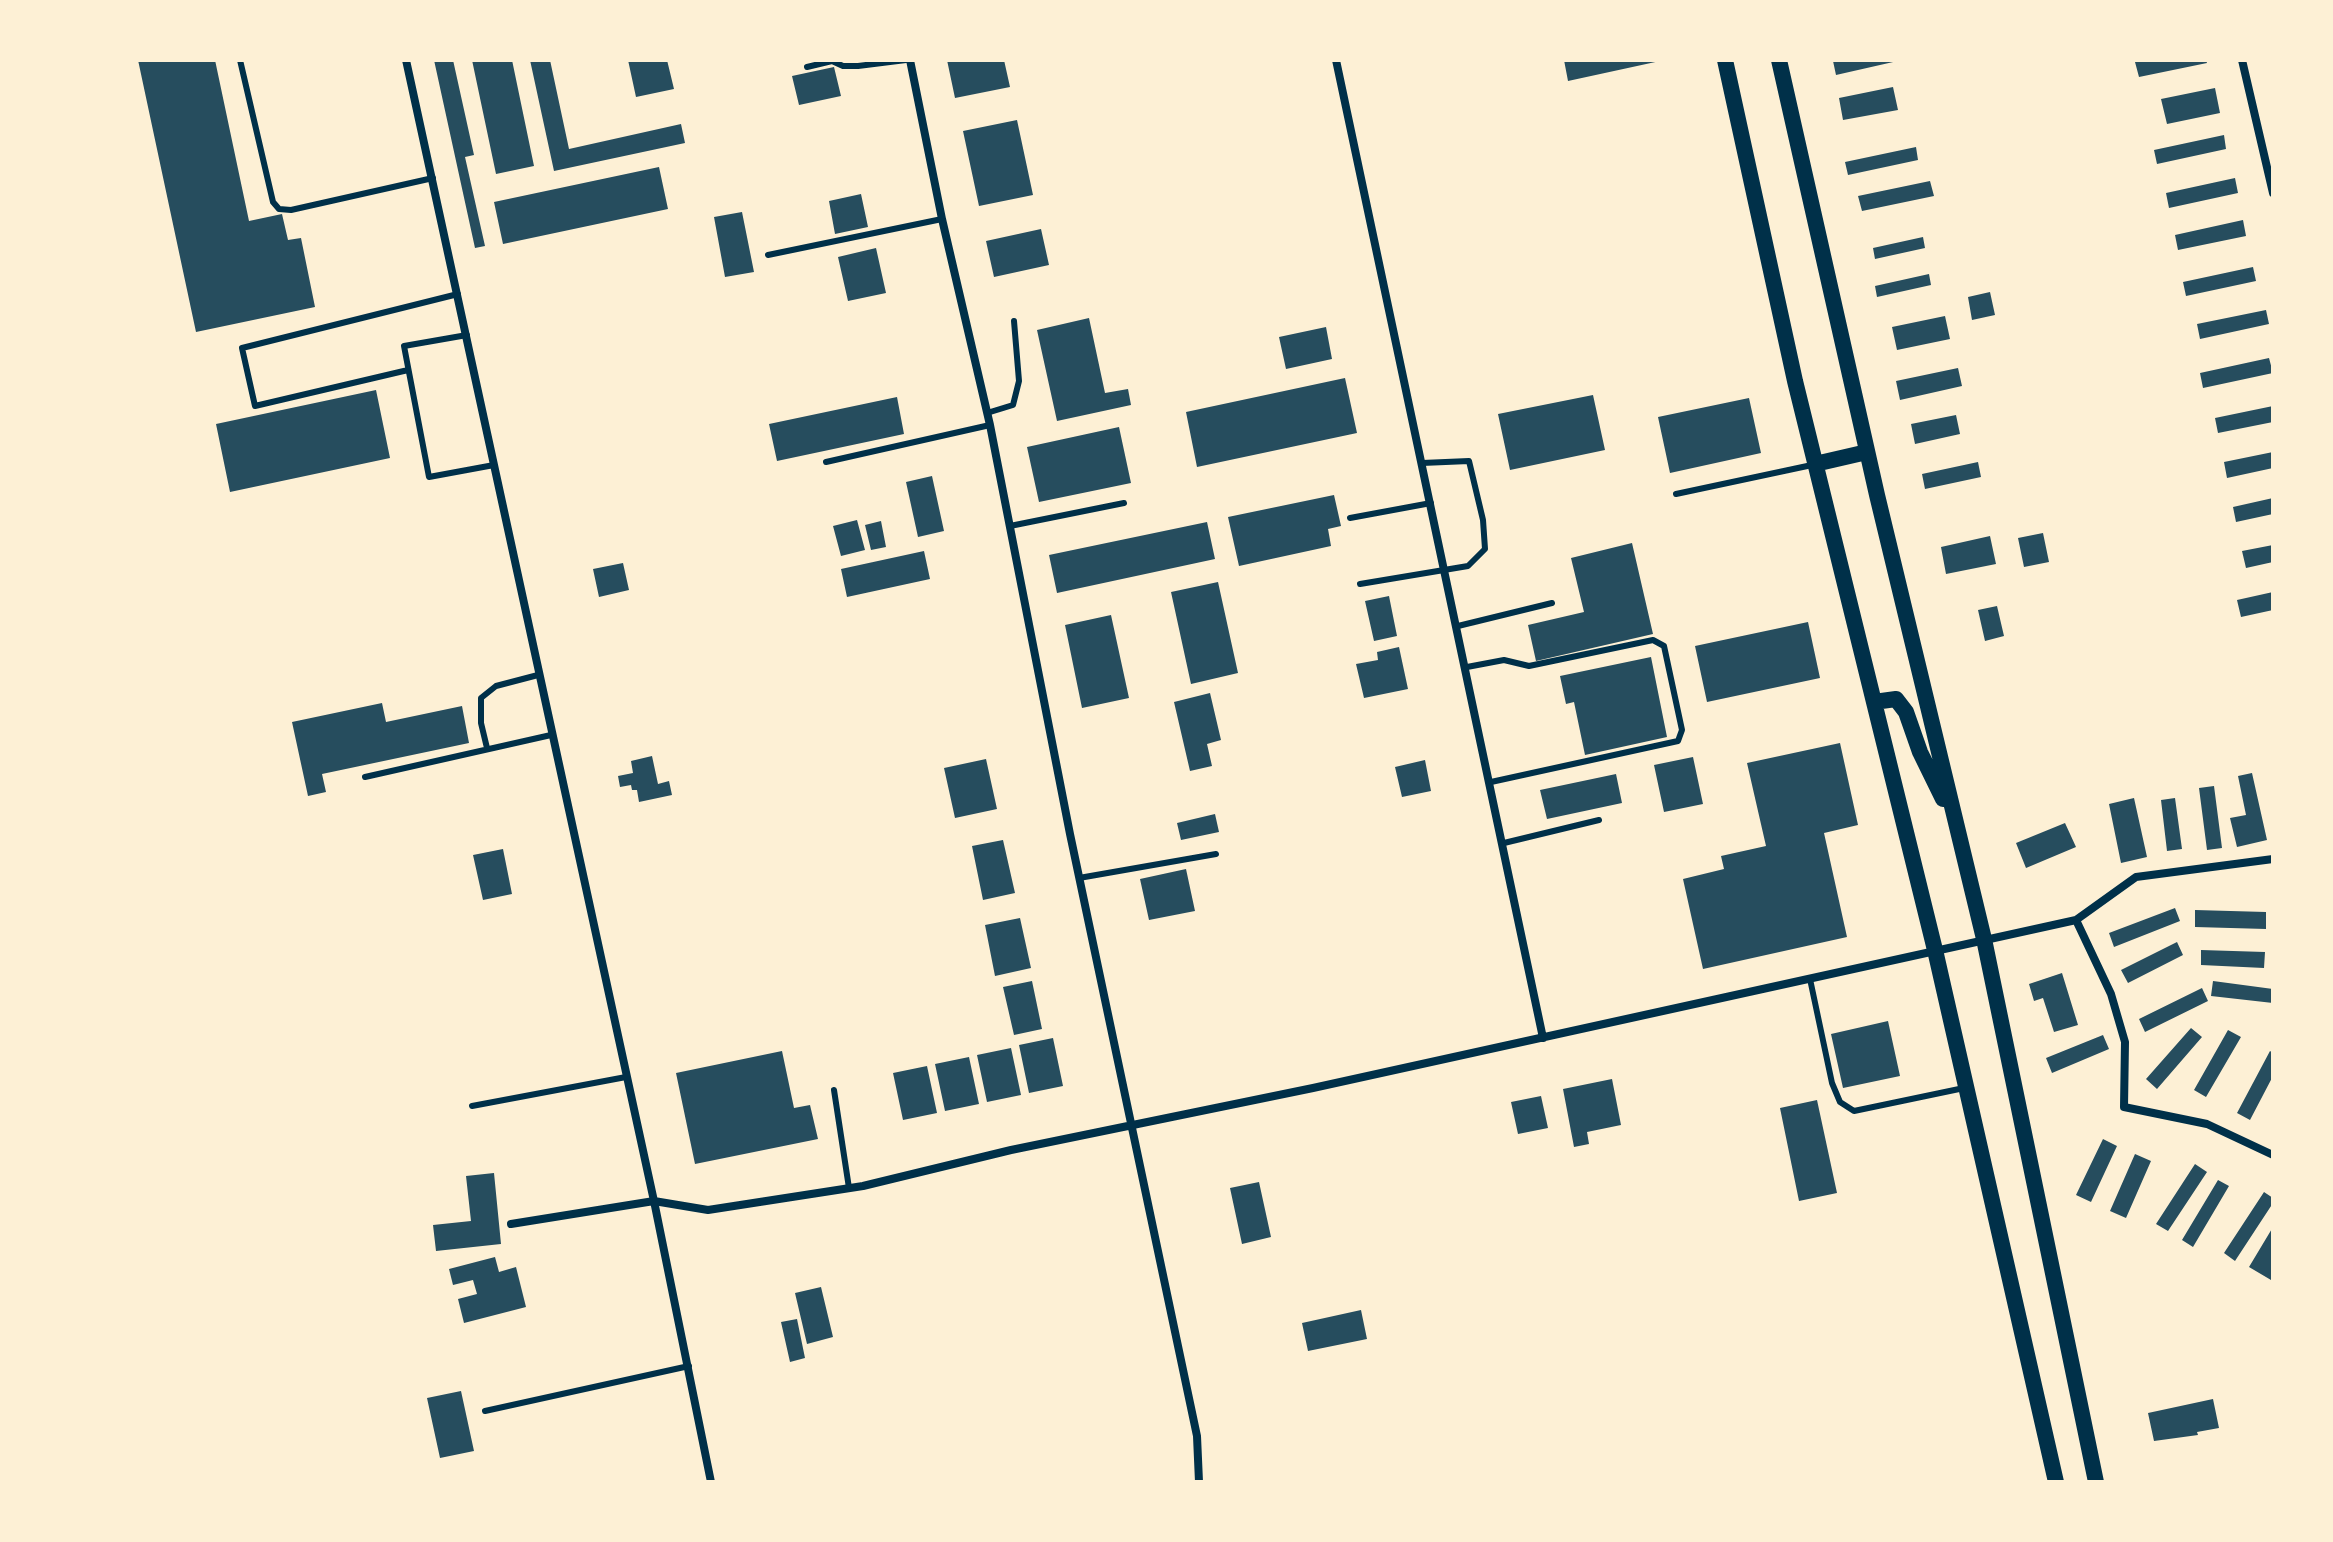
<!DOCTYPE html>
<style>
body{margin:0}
#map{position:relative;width:2333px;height:1542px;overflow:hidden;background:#fdf0d5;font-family:Mulish,sans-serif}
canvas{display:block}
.frame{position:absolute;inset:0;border:62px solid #fdf0d5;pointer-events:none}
</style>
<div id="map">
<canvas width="2333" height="1542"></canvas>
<div class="frame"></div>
</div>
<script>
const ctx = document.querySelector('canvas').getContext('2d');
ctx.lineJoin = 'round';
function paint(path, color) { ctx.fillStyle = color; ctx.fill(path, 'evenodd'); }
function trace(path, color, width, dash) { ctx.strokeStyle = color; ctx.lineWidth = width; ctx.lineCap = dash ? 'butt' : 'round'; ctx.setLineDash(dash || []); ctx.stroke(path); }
const building = new Path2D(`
 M 138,60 L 215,60 L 249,221 L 282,214 L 288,240 L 301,238 L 315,307 L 196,332 Z
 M 434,60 L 453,60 L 474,155 L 465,157 L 485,246 L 475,248 Z
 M 472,60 L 512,60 L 534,166 L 496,174 Z
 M 530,60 L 550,60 L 569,149 L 681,124 L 685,143 L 554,171 Z
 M 628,60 L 667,60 L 674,89 L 636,97 Z
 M 947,60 L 1004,60 L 1010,87 L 955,98 Z
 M 1564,60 L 1660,60 L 1660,61 L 1568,81 Z
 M 1902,60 L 1836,75 L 1833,61 L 1838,60 Z
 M 2145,60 L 2206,60 L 2207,63 L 2139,77 L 2135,62 Z
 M 834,67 L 841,96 L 799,105 L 792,76 Z
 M 1893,87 L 1898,110 L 1843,120 L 1839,98 Z
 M 2215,88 L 2220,113 L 2167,124 L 2161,99 Z
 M 1017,120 L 1033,195 L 979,206 L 963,131 Z
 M 2224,135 L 2226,149 L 2157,164 L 2154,150 Z
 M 1916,147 L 1918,160 L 1848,175 L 1845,162 Z
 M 659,167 L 668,209 L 503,244 L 494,202 Z
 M 2235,178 L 2238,193 L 2169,208 L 2166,193 Z
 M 1930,181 L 1934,196 L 1862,211 L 1858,196 Z
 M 861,194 L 868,227 L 835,234 L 829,201 Z
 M 742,212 L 754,272 L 725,277 L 714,217 Z
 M 2243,220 L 2246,236 L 2178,250 L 2175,235 Z
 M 1041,229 L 1049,265 L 994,277 L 986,241 Z
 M 1923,237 L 1925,248 L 1875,259 L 1873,248 Z
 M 876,248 L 886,293 L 848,301 L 838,257 Z
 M 2253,267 L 2256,281 L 2186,296 L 2183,282 Z
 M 1929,274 L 1931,285 L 1877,297 L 1875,286 Z
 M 1990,292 L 1995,315 L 1972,320 L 1968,297 Z
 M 2266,310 L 2269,324 L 2200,339 L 2197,324 Z
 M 1945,316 L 1950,339 L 1897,350 L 1892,327 Z
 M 1089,318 L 1105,393 L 1128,389 L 1131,405 L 1057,421 L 1037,330 Z
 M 1326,327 L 1332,359 L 1286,369 L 1279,337 Z
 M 2269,358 L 2273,373 L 2203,388 L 2200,373 Z
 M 1958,368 L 1962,386 L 1900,400 L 1896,381 Z
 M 1345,378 L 1357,433 L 1197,467 L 1186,412 Z
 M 376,390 L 390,458 L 230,492 L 216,424 Z
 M 1593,395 L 1605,450 L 1510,470 L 1498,414 Z
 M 897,397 L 904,434 L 777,461 L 769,424 Z
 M 1749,398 L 1761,453 L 1670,473 L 1658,417 Z
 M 2273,406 L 2273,422 L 2218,433 L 2215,418 Z
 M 1956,415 L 1960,434 L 1915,444 L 1911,424 Z
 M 1119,427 L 1131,483 L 1039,502 L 1027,447 Z
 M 2273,452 L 2273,468 L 2227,478 L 2224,462 Z
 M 1978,462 L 1981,477 L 1925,489 L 1922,474 Z
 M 932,476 L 944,531 L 918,537 L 906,482 Z
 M 1334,495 L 1341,526 L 1328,529 L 1331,546 L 1239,566 L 1228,517 Z
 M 2273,498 L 2273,514 L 2236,522 L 2233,507 Z
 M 857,520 L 865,550 L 841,556 L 833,526 Z
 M 881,521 L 886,547 L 871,550 L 865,525 Z
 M 1207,522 L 1215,559 L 1057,593 L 1049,555 Z
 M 2043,533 L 2049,562 L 2024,567 L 2018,538 Z
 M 1990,536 L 1996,564 L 1946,574 L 1941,547 Z
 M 1632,543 L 1653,634 L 1536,661 L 1528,625 L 1584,612 L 1571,558 Z
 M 2273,545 L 2273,562 L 2246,568 L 2242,551 Z
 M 924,551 L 930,579 L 847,597 L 841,569 Z
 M 623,563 L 629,590 L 599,597 L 593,569 Z
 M 1218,582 L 1238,673 L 1191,684 L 1171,592 Z
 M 2273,592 L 2273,610 L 2241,617 L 2237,600 Z
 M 1389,596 L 1397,636 L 1374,641 L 1365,601 Z
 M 1997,606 L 2004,636 L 1985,641 L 1978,610 Z
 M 1111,615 L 1129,698 L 1082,708 L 1065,625 Z
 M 1808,622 L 1820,678 L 1707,702 L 1695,646 Z
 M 1399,647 L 1408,689 L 1364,698 L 1356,664 L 1378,660 L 1377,652 Z
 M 1651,657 L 1667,737 L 1585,755 L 1574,702 L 1566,704 L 1560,676 Z
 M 1210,693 L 1221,740 L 1207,744 L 1212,766 L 1190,771 L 1174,702 Z
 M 382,703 L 386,722 L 462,706 L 469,743 L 322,774 L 326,792 L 308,796 L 292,722 Z
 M 1840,743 L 1858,825 L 1824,833 L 1847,937 L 1703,969 L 1683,879 L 1724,869 L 1721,856 L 1766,846 L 1747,763 Z
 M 652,756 L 658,784 L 669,781 L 672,795 L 639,802 L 637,790 L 632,790 L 631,785 L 620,787 L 618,776 L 633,773 L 631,761 Z
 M 1693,757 L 1703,804 L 1664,812 L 1654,765 Z
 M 986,759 L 997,809 L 955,818 L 944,768 Z
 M 1425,760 L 1431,791 L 1402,797 L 1395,767 Z
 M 2252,773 L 2267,840 L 2237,847 L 2230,818 L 2246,815 L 2238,776 Z
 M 1616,774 L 1622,803 L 1547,819 L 1540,790 Z
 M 2214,786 L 2222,848 L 2207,850 L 2199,788 Z
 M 2134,798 L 2147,857 L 2121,863 L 2109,804 Z
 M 2175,798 L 2182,849 L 2167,851 L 2161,800 Z
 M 1215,814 L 1219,832 L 1181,840 L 1177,823 Z
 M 2065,823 L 2076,847 L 2026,868 L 2016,843 Z
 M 1003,840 L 1015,893 L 983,900 L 972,846 Z
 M 503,849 L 512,894 L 483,900 L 473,855 Z
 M 1186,869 L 1195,911 L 1149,920 L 1140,879 Z
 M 2175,908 L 2180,921 L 2114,947 L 2109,933 Z
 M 2195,910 L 2266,912 L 2266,929 L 2195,927 Z
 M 1020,918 L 1031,968 L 995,976 L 985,925 Z
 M 2177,942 L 2183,955 L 2128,983 L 2121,970 Z
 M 2201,950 L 2265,952 L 2264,968 L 2201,965 Z
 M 2062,973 L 2078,1025 L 2054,1032 L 2043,998 L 2034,1001 L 2029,984 Z
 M 1032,981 L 1042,1029 L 1014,1035 L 1003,987 Z
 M 2213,981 L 2273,989 L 2273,1003 L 2211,996 Z
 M 2202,988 L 2208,1001 L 2145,1032 L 2139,1019 Z
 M 1888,1021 L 1900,1076 L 1843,1088 L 1831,1034 Z
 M 2191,1028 L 2202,1037 L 2157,1089 L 2146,1079 Z
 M 2228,1030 L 2241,1037 L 2206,1097 L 2194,1090 Z
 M 2103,1035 L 2109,1049 L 2052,1073 L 2046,1058 Z
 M 1053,1038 L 1063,1086 L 1029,1093 L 1019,1045 Z
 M 1011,1048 L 1021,1095 L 987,1102 L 977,1055 Z
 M 782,1051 L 794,1108 L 810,1105 L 818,1139 L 695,1164 L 676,1073 Z
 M 2270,1051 L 2273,1053 L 2273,1076 L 2250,1120 L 2237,1113 Z
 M 969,1057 L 979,1104 L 945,1111 L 935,1064 Z
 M 927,1066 L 937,1113 L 903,1120 L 893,1073 Z
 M 1612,1079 L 1621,1125 L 1587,1132 L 1589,1144 L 1574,1147 L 1563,1089 Z
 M 1541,1096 L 1548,1128 L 1518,1134 L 1511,1102 Z
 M 1817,1100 L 1837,1193 L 1799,1201 L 1780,1108 Z
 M 2103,1139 L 2117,1146 L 2091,1202 L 2076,1195 Z
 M 2135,1154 L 2151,1161 L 2126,1218 L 2110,1211 Z
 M 2195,1164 L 2207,1172 L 2168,1231 L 2156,1224 Z
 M 494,1173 L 501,1244 L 436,1251 L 433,1225 L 471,1221 L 466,1176 Z
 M 2218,1180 L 2229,1186 L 2193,1247 L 2182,1240 Z
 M 1259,1182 L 1271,1237 L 1242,1244 L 1230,1188 Z
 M 2264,1192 L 2273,1198 L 2273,1203 L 2235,1261 L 2224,1253 Z
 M 2273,1227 L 2273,1276 L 2271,1280 L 2249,1267 Z
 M 495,1257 L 499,1272 L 516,1267 L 526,1307 L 464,1323 L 458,1299 L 477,1294 L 473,1280 L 453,1285 L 449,1269 Z
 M 821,1287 L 833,1337 L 807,1344 L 795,1293 Z
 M 1361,1310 L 1367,1339 L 1308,1351 L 1302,1323 Z
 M 797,1319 L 805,1358 L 790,1362 L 781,1322 Z
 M 461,1391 L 474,1451 L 440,1458 L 427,1398 Z
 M 2213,1399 L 2219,1428 L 2197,1432 L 2198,1435 L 2154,1441 L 2148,1413 Z`);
const service = new Path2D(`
 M 240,60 L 273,202 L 279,209 L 291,210 L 433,178
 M 807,67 L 832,61 L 843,66 L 858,66 L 906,60
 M 768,255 L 942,219
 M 467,335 L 404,346 L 429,477 L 494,465
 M 408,370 L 255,406 L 242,348 L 458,294
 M 987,413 L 1013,405 L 1019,381 L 1014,321
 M 826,462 L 990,425
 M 1676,494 L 1812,465
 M 1350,518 L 1431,503
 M 1010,526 L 1124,503
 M 1360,584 L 1468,566 L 1485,549 L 1483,520 L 1469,461 L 1422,463
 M 1458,626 L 1552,603
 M 1467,667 L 1504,660 L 1529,666 L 1653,640 L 1664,646 L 1682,730 L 1678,741 L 1491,782
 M 487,748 L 481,723 L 481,698 L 496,686 L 538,675
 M 365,777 L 551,735
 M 1504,843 L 1599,820
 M 1079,878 L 1216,854
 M 1810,979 L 1832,1083 L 1840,1102 L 1854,1111 L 1964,1088
 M 834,1090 L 849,1188
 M 472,1106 L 626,1077
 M 485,1411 L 689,1366`);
const minor = new Path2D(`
 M 406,60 L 654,1201 L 711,1482
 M 910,60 L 942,219 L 990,425 L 1070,834 L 1197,1436 L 1199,1482
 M 1336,60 L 1543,1038
 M 2242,60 L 2273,193
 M 2273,859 L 2136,877 L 2076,920 L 2111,994 L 2125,1042 L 2124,1107 L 2207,1124 L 2273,1155
 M 511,1224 L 654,1201 L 708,1210 L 863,1186 L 1011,1150 L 1313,1088 L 2076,920`);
const secondary = new Path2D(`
 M 1725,60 L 1795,381 L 1935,950 L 2056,1482
 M 1779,60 L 1877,495 L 1984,939 L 2096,1482
 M 1815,464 L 1867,452
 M 1874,702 L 1896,699 L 1906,712 L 1920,752 L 1943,799`);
paint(building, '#264d5e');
trace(service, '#003049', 6);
trace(minor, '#003049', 8);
trace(secondary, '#003049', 16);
</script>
